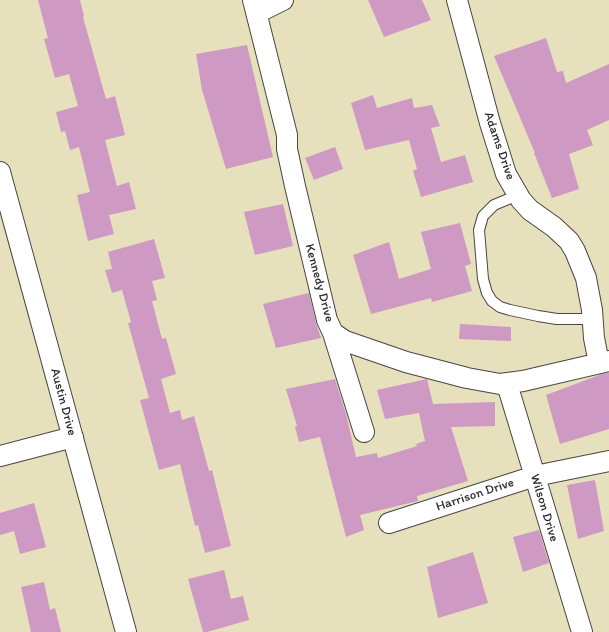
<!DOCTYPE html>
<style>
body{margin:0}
canvas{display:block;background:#e7e0bc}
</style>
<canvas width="609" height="632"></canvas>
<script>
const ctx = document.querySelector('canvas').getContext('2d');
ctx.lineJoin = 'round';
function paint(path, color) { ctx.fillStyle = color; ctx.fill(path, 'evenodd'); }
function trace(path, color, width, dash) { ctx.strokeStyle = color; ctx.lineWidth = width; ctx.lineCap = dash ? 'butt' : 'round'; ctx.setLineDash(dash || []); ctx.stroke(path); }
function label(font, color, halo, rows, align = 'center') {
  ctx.font = font + ' Itim,sans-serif'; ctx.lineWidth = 3; ctx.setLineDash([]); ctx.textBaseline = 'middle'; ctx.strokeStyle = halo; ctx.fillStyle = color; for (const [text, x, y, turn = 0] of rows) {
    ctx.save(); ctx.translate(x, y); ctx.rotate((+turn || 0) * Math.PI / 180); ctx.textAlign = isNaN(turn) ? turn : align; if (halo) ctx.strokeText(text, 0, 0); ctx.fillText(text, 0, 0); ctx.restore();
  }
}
const building = new Path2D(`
 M 38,0 L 80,0 L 84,16 L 83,17 L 106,99 L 115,96 L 125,135 L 105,140 L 117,186 L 129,182 L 136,209 L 109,215 L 114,234 L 88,241 L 77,195 L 90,192 L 79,147 L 70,150 L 65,131 L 61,132 L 56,112 L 78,106 L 69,74 L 55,78 L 44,39 L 48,38 Z
 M 368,0 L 422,0 L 431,20 L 384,37 Z
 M 546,38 L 557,72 L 563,71 L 566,83 L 609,64 L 609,120 L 587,130 L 593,145 L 569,154 L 579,189 L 552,198 L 534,153 L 535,153 L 494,56 Z
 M 247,45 L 273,157 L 226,169 L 202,90 L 196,54 Z
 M 373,95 L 377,108 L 412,98 L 414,108 L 432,105 L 440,126 L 431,128 L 441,162 L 465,155 L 473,182 L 421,197 L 413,171 L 417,169 L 409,140 L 365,150 L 351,103 Z
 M 335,147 L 343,169 L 314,180 L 305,158 Z
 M 283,204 L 293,246 L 255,255 L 244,212 Z
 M 460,223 L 471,264 L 465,266 L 472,291 L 432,302 L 431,298 L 371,314 L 353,255 L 389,242 L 399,279 L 431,269 L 421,232 Z
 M 154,239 L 165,278 L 152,281 L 157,300 L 152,301 L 162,339 L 166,338 L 176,374 L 161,379 L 170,413 L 180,410 L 182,420 L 194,416 L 209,471 L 212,470 L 231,546 L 205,553 L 198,525 L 195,526 L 180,464 L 159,470 L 140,400 L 149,398 L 128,323 L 131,322 L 122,290 L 112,293 L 105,270 L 112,269 L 108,252 Z
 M 309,293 L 316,323 L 321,338 L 276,348 L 263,304 Z
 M 460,324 L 511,327 L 511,341 L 459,339 Z
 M 609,373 L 609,429 L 560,444 L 546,395 L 602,374 Z
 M 335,379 L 346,414 L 356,457 L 377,453 L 378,458 L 417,446 L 416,444 L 425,441 L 419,413 L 385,419 L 377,390 L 427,379 L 433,404 L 495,402 L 495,426 L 451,427 L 468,481 L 417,496 L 418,501 L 360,515 L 364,530 L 346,537 L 320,437 L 299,442 L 295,427 L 297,426 L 286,389 Z
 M 595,480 L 604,531 L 578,539 L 567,485 Z
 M 34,503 L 46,547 L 20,554 L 14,531 L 0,535 L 0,513 Z
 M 539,530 L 549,563 L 523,572 L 513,537 Z
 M 473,552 L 488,603 L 438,618 L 427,567 Z
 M 224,570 L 231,599 L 243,596 L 249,620 L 207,632 L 203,632 L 188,579 Z
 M 44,582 L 50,610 L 55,608 L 61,632 L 31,632 L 21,587 Z`);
const lane = new Path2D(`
 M 518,195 L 494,205 L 483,216 L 479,230 L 483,279 L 487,293 L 492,301 L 500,307 L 510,310 L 538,316 L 557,319 L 593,319`);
const street = new Path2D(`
 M 253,0 L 287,135 L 287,149 L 295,186 L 327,320 L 333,333 L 345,341 L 406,362 L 467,378 L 500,384 L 523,381 L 609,361
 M 457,0 L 490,123 L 506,174 L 521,200 L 530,210 L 554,227 L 569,241 L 575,251 L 586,278 L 592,310 L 594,338 L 599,363
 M 257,13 L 283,0
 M 0,172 L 126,632
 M 333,333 L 364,432
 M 507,384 L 582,632
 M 0,456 L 73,437
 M 389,523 L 535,476 L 609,461`);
const streetNames = [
 ["Adams Drive",499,146,71],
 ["Kennedy Drive",319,283,75],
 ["Austin Drive",63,402,75],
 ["Harrison Drive",475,495,-18],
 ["Wilson Drive",544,508,73]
];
paint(building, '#ce9ac3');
trace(lane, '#474641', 12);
trace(street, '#474641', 22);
trace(lane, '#fff', 10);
trace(street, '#fff', 20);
label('13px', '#2b2b2b', '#fff', streetNames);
</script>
